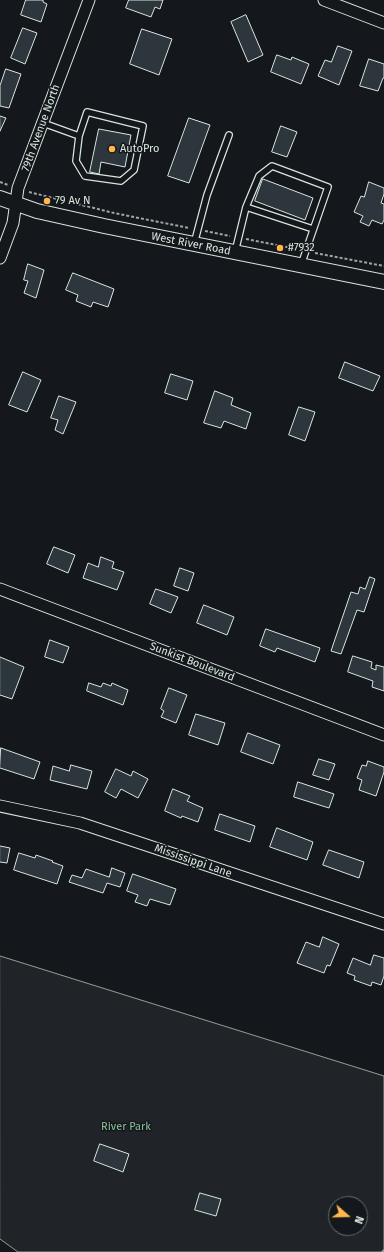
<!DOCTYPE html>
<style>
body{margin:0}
#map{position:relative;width:384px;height:1252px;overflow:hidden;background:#14181c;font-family:"Fira Sans",sans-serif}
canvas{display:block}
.north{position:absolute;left:328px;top:1196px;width:40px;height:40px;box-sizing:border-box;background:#14181c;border:1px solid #626a69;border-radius:50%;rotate:110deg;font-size:11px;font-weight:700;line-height:16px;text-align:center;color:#d8e6dc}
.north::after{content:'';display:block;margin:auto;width:14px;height:18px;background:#ffb74d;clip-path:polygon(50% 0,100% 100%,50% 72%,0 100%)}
</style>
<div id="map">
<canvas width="384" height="1252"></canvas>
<div class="north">N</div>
</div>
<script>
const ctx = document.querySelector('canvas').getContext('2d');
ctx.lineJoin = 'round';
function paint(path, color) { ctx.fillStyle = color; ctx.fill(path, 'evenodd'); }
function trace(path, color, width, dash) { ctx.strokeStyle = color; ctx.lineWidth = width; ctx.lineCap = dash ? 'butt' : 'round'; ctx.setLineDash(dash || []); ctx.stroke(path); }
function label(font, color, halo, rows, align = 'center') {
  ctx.font = font + ' "Fira Sans",sans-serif'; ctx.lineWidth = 3; ctx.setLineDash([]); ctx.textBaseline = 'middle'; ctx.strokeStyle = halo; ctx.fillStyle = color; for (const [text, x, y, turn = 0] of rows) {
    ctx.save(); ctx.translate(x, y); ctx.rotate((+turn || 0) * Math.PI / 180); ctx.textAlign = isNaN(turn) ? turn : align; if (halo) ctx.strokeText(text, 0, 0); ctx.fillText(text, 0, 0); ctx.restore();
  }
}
const green = new Path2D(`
 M 0,956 L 384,1076 L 384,1252 L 18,1252 L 0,1239 ZM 336,1204 L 360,1204 L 360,1228 L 336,1228 Z`);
const building = new Path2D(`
 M 26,0 L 43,0 L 43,2 L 47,4 L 41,22 L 21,15 Z
 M 129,0 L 163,0 L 160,9 L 155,7 L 151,17 L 126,8 Z
 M 246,15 L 263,55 L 248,62 L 231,22 Z
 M 23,28 L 37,33 L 25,64 L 11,58 Z
 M 142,29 L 172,39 L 159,75 L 130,64 Z
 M 338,46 L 352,51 L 339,85 L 318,76 L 325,60 L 331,62 Z
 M 277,55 L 291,60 L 292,57 L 309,64 L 301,84 L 271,72 Z
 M 369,59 L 384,64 L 384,78 L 383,78 L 378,91 L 360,86 Z
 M 6,69 L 21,74 L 9,108 L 0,106 L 0,86 Z
 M 0,116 L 6,118 L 0,131 Z
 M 189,118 L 210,125 L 189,183 L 168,176 Z
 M 281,126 L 297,132 L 287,157 L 272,152 Z
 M 99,129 L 131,135 L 125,167 L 101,162 L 99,174 L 90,172 Z
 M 263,179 L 313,198 L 305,220 L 255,201 Z
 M 369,182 L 384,188 L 384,194 L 381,203 L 384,204 L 384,220 L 382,224 L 372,220 L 369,226 L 360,222 L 363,216 L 354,212 L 361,196 L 364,197 Z
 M 28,264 L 44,270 L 36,298 L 24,293 L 28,281 L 24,280 Z
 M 73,273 L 114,289 L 108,307 L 93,302 L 91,307 L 76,301 L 78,295 L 66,290 Z
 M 345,362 L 380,376 L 373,391 L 339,378 Z
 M 23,372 L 41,380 L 27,412 L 9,405 Z
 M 171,374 L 193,381 L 187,400 L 165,393 Z
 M 215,391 L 233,398 L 231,405 L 251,413 L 246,429 L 224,421 L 221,428 L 204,423 Z
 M 59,396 L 76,402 L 63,434 L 55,430 L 58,420 L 51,418 Z
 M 299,407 L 315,412 L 305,441 L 289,435 Z
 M 54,547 L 75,555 L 68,573 L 47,564 Z
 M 101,557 L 114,562 L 112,568 L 124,572 L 117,590 L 83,578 L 88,563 L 98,567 Z
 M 180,568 L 194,573 L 188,591 L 174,586 Z
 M 370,577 L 375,579 L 364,612 L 357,610 L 341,654 L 331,651 L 351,592 L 358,594 L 360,587 L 365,589 Z
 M 156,589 L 178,597 L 171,613 L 150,604 Z
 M 204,605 L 234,617 L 227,635 L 197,623 Z
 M 266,629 L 320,648 L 315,662 L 277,648 L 275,652 L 260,646 Z
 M 50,640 L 69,647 L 63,663 L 45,657 Z
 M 353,656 L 372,662 L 371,668 L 376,670 L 376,665 L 384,667 L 384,691 L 372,687 L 373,681 L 348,672 Z
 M 0,657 L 24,667 L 12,699 L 0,695 Z
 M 89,683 L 101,687 L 103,683 L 111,686 L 112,683 L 128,690 L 123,705 L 87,691 Z
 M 169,688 L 187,695 L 176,723 L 161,717 L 164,711 L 161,709 Z
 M 196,714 L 225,723 L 218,745 L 189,735 Z
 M 248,733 L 280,745 L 273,764 L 241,752 Z
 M 1,748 L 40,762 L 34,779 L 0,768 Z
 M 319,759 L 335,764 L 329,780 L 313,775 Z
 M 368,761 L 384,767 L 384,772 L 376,796 L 359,790 L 362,780 L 357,778 L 362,765 L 366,766 Z
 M 71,765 L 92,771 L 87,789 L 50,780 L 53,766 L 69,771 Z
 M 116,769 L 131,776 L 133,771 L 148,779 L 138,798 L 121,789 L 116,798 L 105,792 Z
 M 298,782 L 334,794 L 329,808 L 294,797 Z
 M 173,789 L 190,796 L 187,801 L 203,808 L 198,822 L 182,816 L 181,818 L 165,811 Z
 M 220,814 L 255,826 L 250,842 L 215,830 Z
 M 277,828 L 313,842 L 307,860 L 270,847 Z
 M 0,846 L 10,848 L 7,863 L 0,862 Z
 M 329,850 L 364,862 L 359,878 L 323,865 Z
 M 19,853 L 35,858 L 36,855 L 53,861 L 52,862 L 63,866 L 57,884 L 14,870 Z
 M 112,868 L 125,873 L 120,887 L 107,883 L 103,893 L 69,882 L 72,875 L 82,878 L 86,869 L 109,877 Z
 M 133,874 L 176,889 L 170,905 L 150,899 L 147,906 L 135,902 L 138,895 L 127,891 Z
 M 323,937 L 339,944 L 330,966 L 327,965 L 324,973 L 297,963 L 306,942 L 319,947 Z
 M 374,955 L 384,958 L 384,976 L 381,985 L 372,982 L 371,986 L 354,980 L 355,976 L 347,973 L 353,958 L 370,965 Z
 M 100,1144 L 129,1154 L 123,1172 L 94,1161 Z
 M 200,1193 L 221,1199 L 216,1216 L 195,1210 Z`);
const path = new Path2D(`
 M 0,182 L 8,185
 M 29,192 L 114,213 L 189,228
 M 205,231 L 230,236
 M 246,239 L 297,249
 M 315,253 L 384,266
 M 382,1252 L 384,1250`);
const service = new Path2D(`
 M 43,123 L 79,136 L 76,161 L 85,176 L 121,181 L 134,170 L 143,126 L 87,112 L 79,136
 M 246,207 L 313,229
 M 194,244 L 207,195 L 229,135
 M 235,252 L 246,207 L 259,176 L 272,166 L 328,187 L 301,265`);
const minor = new Path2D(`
 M 324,0 L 384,23
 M 0,258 L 13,223 L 18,188 L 89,0
 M 0,589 L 384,735
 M 0,806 L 80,823 L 384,924`);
const tertiary = new Path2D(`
 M 0,198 L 37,211 L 104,226 L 384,282`);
const markers = [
 [112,149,4,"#ffb74d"],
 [47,201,4,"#ffb74d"],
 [280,248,4,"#ffb74d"]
];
const streetNames = [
 ["79th Avenue North",41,128,-70],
 ["West River Road",191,244,11],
 ["Sunkist Boulevard",192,662,21],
 ["Mississippi Lane",193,861,19]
];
const poiNames = [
 ["AutoPro",120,149],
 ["79 Av N",55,201],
 ["#7932",288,248]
];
const parkNames = [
 ["River Park",126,1127]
];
paint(green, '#202428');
trace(green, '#939e99', 1);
paint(building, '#2c363c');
trace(building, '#d8e6dc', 1);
trace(service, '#d8e6dc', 8);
trace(minor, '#d8e6dc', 13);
trace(tertiary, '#d8e6dc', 16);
trace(path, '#9da8a2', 2, [3, 2]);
trace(service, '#14181c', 5.5);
trace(minor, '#14181c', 11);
trace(tertiary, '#14181c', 14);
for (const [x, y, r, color] of markers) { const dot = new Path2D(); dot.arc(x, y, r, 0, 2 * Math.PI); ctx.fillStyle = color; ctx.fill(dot); trace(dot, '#14181c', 1.5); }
label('11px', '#d8e6dc', '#14181c', streetNames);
label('11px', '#d8e6dc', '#14181c', poiNames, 'left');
label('11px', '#8ac095', '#14181c', parkNames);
</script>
